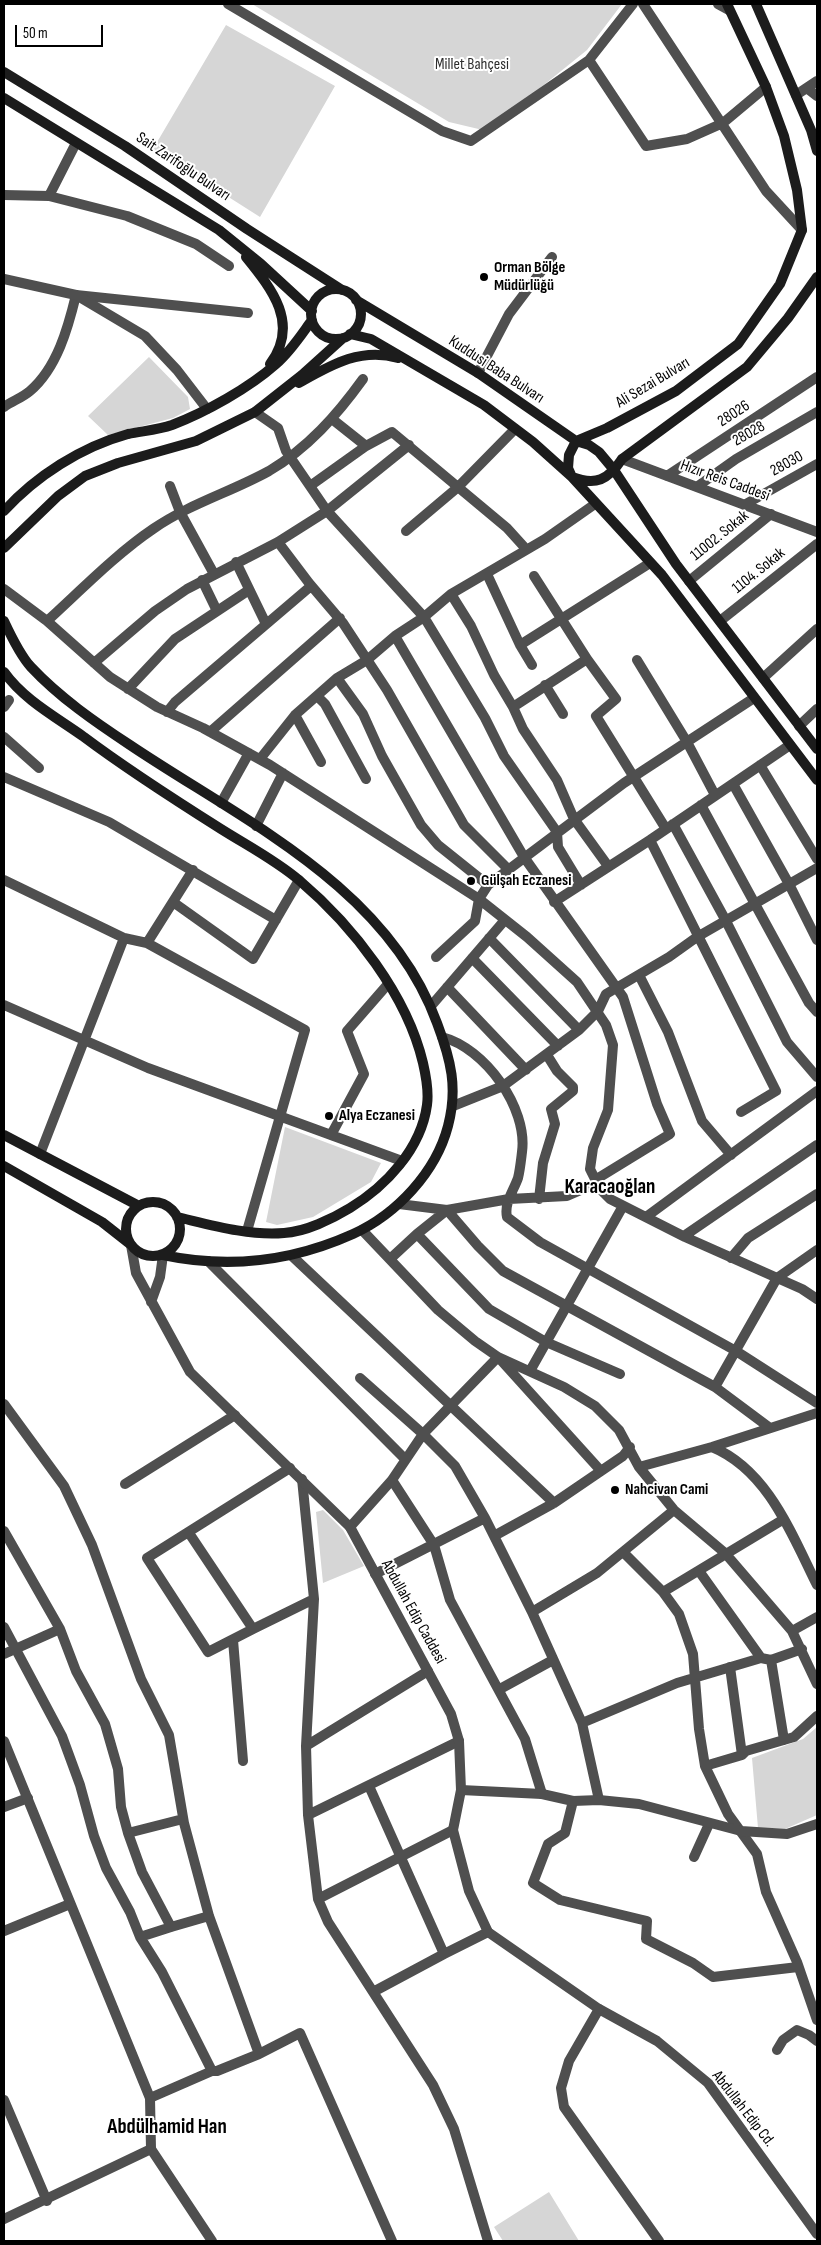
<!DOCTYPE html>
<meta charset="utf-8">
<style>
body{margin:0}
#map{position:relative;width:821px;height:2245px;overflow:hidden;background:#fff;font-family:"Sofia Sans Condensed",sans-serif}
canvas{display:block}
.frame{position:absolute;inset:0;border:5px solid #000;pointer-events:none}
.scale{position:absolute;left:15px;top:25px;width:88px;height:22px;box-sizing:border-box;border:2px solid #000;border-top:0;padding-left:6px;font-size:15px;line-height:18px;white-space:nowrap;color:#000;-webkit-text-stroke:4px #fff;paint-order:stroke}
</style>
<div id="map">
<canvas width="821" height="2245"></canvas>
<div class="frame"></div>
<div class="scale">50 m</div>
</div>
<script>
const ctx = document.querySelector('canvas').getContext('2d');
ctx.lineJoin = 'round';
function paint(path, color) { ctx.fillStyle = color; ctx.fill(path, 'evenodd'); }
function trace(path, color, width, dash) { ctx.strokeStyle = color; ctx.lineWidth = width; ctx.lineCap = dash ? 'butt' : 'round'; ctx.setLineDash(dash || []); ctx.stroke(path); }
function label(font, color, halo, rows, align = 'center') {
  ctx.font = font + ' "Sofia Sans Condensed",sans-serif'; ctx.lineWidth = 4; ctx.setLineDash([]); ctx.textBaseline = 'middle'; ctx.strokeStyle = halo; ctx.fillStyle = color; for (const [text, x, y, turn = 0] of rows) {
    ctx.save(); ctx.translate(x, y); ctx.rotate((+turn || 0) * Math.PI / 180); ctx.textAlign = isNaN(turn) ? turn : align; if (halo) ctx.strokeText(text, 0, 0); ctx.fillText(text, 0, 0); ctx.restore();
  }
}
const green = new Path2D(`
 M 252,4 L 622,4 L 587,50 L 487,131 L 449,122 Z
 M 226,25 L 335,86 L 260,217 L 153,149 Z
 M 149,357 L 188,397 L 190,409 L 173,418 L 108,435 L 88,416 Z
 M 285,1127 L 381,1163 L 371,1182 L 313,1217 L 277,1225 L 266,1222 Z
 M 323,1510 L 343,1530 L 364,1566 L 323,1583 L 316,1512 Z
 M 817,1727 L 817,1815 L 785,1829 L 758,1828 L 752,1758 L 803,1739 Z
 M 549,2192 L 579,2241 L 503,2241 L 494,2227 Z`);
const minor = new Path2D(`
 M 228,4 L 442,131 L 471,141 L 589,60 L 633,4
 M 643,4 L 766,191 L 802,230
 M 718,4 L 729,10
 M 589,60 L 646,146 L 687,139 L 723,123 L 766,87
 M 808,89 L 817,96
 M 796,95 L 817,81
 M 4,195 L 49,196 L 127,216 L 196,244 L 229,266
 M 49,196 L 76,143
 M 478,373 L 509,314 L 552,257
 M 4,407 C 12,401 22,398 30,391 C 57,368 68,328 76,295 L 248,313
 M 255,412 L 278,428 L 286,451 L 327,511 L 424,617 L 485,718 L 504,756 L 557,832 L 558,847 L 581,885
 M 332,419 L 366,446
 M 622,459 L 817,532
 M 667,476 L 817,377
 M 170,486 L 180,512 L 214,574
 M 310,486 L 366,446 L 392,432 L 507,528 L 526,549
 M 698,486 L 736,459 L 817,412
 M 744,505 L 817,464
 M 406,531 L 457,488 L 515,429
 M 278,542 L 309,583 L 343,623 L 387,690 L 464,825 L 508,869
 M 236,562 L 266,624
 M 487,574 L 520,645 L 532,665
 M 534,576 L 587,659 L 616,699 L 596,716 L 666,829
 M 202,580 L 217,611
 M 689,581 L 771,514
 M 4,589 L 47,621 L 110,677 L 157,707 L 203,728 L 270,765 L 479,899 L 527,937 L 577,982 L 606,1025 L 613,1045 L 608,1110 L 593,1148 L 590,1169 L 600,1189 L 610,1199 L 685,1237 L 802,1289 L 817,1299
 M 451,594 L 471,626 L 494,675 L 513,707 L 523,729 L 557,780 L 574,819 L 608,866
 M 47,621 C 80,591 116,554 153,529 C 189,504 231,492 269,471 C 308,448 337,415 363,379
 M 720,621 L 817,544
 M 395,636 L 524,857 L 623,997 L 657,1104 L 670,1134 L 595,1180
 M 520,645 L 650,563
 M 637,660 L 687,742 L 715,795
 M 94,663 L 155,611 L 187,589 L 278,542 L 327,511 L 409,445
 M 337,678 L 363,714 L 382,756 L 421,825 L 438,845 L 488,885
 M 763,678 L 817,629
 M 545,685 L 563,714
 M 128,689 L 175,639 L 249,590
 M 317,696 L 325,704 L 366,779
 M 4,707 L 9,700
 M 513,707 L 587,659
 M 167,712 L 175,702 L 311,586
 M 295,715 L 321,762
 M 799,726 L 817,709
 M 210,732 L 340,618
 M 4,737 L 39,768
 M 260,759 L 295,715 L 337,678 L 367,660 L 395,636 L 424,617 L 451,594 L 545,539 L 595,504
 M 760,765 L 817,859
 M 4,777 L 109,822 L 276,920
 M 733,784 L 789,884 L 817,940
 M 221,803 L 249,753
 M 701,805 L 809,1003 L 817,1012
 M 673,824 L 726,921 L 787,1042 L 817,1077
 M 256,826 L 283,773
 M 650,840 L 776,1091 L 741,1112
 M 4,880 L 124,938 L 147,943 L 305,1030 L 247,1231
 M 173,902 L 253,959 L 299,880
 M 554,902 L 650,840 L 790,745
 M 489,938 L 579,1030
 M 147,943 L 193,870
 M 436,957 L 475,921 L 479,899 L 488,885 L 624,783 L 754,698
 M 472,958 L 558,1046
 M 639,975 L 668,1032 L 702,1121 L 731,1155
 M 447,987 L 526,1070
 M 4,1005 L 148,1068 L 402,1161
 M 431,1006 L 504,921
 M 442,1037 C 485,1048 528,1108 522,1152 C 521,1160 520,1170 518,1178 C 513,1192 504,1203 507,1217 L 540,1242 L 736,1351 L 817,1403
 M 453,1106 L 503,1086 L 579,1030 L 598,1011 L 606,994 L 669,957 L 697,937 L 817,868
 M 331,1135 L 364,1074 L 347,1031 L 388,984
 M 40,1154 L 124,938
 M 539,1199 L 543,1163 L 555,1124 L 551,1109 L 573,1091 L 573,1087 L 557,1071 L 547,1055
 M 399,1204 L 447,1210 L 509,1199 L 567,1196 L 597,1183
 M 646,1217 L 817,1091
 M 362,1230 L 438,1310 L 475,1341 L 498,1357 L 564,1387 L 595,1406 L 619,1430 L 639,1467 L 674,1510 L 725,1553 L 792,1631 L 817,1684
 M 417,1234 L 489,1309 L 546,1342 L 620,1374
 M 684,1236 L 817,1145
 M 292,1256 L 554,1503
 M 731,1258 L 748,1238 L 817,1194
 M 390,1259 L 417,1234 L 447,1210 L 478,1246 L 503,1271 L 715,1387 L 770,1428
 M 208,1261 L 405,1459
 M 530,1371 L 623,1206
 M 360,1378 L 423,1434 L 498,1357 L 601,1471
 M 715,1387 L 777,1278 L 817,1250
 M 4,1404 L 64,1486 L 92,1545 L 141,1679 L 169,1735 L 184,1823 L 209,1916 L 259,2054
 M 712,1447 C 768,1470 792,1535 817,1585
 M 639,1467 L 712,1447 L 817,1413
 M 302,1479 L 314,1599 L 306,1746 L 308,1815 L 318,1899 L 328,1922 L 433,2085 L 454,2129 L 488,2241
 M 392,1480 L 434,1545 L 450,1600 L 525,1739 L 542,1794
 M 125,1484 L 235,1415
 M 350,1527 L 392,1480 L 423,1434 L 455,1466 L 485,1518 L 532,1612 L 582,1723 L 599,1800
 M 4,1531 L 60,1629 L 76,1671 L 105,1724 L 118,1769 L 121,1807 L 128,1833 L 142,1872 L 171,1927 L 140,1937
 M 189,1533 L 253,1629 L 314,1599
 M 494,1536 L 554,1503 L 623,1456 L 630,1447
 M 624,1553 L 663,1592 L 679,1614 L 693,1654 L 699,1729 L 705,1766 L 728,1814 L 757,1854 L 766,1892 L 797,1962 L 817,2020
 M 699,1571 L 761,1658
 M 375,1574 L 485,1518
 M 663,1592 L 784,1519
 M 532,1612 L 597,1573 L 674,1510
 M 4,1627 L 62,1736 L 80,1785 L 94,1836 L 106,1868 L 130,1912 L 140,1937 L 162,1972 L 212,2071
 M 253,1629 L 208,1652 L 147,1558 L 290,1468
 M 792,1631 L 817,1617
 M 233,1640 L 243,1761
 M 4,1654 L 60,1629
 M 771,1660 L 784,1740
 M 730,1667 L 742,1755
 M 500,1689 L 553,1660
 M 582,1723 L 677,1683 L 761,1658 L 771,1660 L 802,1649
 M 306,1746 L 428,1671
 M 705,1766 L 742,1755 L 746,1751 L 794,1737 L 817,1716
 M 369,1786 L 444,1954 L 488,1932
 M 573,1801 L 565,1833 L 548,1844 L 533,1883 L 560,1900 L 647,1921 L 646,1939 L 693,1963 L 713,1977 L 798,1967
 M 4,1807 L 28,1798
 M 308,1815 L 459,1741
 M 128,1833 L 183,1819
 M 694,1857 L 709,1824
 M 318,1899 L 453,1830
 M 171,1927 L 209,1916
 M 4,1931 L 70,1904
 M 373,1992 L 444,1954
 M 777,2050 L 783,2040 L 797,2030 L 809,2035 L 817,2041
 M 150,2098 L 212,2071 L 217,2071 L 259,2054 L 300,2033 L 392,2241
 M 4,2100 L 47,2201
 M 4,2219 L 151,2149
 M 659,2241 L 564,2107 L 561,2088 L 569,2061 L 599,2009 L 657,2041 L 708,2083 L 817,2234`);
const tertiary = new Path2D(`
 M 4,279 L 76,295 L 145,336 L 177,370 L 207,409
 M 131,1245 L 136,1273 L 190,1372 L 350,1527 L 451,1714 L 459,1741 L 461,1790 L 453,1830 L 469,1891 L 488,1932 L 599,2009
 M 151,1302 L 160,1277 L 163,1255
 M 4,1741 L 150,2098 L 151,2149 L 212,2241
 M 461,1790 L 542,1794 L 573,1801 L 599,1800 L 639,1804 L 741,1831 L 787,1834 L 817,1824`);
const secondary = new Path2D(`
 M 727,4 L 766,87 L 784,136 L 797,190 L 802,230 L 780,284 L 738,344 L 676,391 L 607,428 L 576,441 L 569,455 L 568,468 L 572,477 C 596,486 608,480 622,459 L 747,367 L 788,318 L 817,277
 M 756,4 L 811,130 L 817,151
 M 4,72 L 125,146 L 247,229 L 342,290
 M 4,98 L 219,230 L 261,264 L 312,311
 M 246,257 C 272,289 300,324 270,364
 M311 314a25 25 0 1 1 50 0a25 25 0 1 1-50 0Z
 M 356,300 L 478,373 L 576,441 L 589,445 L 599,452 L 614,470 L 676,564 L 817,749
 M 350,334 L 371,339 L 484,405 L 533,442 L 572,477 L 662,575 L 817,780
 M 299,383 C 331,365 361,347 398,358
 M 4,511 C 36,476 81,447 128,434 C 142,431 158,430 172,425 C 206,412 249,388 276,364 C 291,351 301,335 312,320
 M 4,548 L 58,496 L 85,476 L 118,463 L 196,441 L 255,412 L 302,375 L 343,338
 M 4,621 C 11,636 20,655 31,667 C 59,697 95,722 130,745 C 243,821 387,886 437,1023 C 451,1060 458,1088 448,1126 C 436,1172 397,1214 353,1234 C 291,1262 229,1269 163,1255
 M 4,672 C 24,700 56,717 84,737 C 128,770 175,800 221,829 C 248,846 277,861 300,881 C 353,926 407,995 423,1063 C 426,1076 429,1091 427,1105 C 421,1149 386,1186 350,1208 C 332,1219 305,1232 284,1233 C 249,1236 211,1225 177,1217
 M 4,1135 L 139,1206
 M 4,1166 L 102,1222 L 130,1244
 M126 1229a27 27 0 1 1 54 0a27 27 0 1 1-54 0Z`);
const markers = [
 [484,277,5,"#000"],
 [471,881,5,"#000"],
 [329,1116,5,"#000"],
 [615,1490,5,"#000"]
];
const parkNames = [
 ["Millet Bahçesi",472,65]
];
const streetNames = [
 ["Sait Zarifoğlu Bulvarı",183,167,34],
 ["Kuddusi Baba Bulvarı",496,370,33],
 ["Ali Sezai Bulvarı",653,383,-31],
 ["28026",734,414,-33],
 ["28028",749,434,-30],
 ["28030",787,464,-29],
 ["Hızır Reis Caddesi",725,481,20],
 ["11002. Sokak",720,536,-39],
 ["1104. Sokak",759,571,-39],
 ["Abdullah Edip Caddesi",413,1612,61],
 ["Abdullah Edip Cd.",743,2109,52]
];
const poiNames = [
 ["Orman Bölge",494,268],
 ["Müdürlüğü",494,286],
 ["Gülşah Eczanesi",481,881],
 ["Alya Eczanesi",339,1116],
 ["Nahcivan Cami",625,1490]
];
const districtNames = [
 ["Karacaoğlan",610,1188],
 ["Abdülhamid Han",167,2128]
];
paint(green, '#d6d6d6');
trace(minor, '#4f4f4f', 10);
trace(tertiary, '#4f4f4f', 10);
trace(secondary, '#1c1c1c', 10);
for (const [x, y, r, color] of markers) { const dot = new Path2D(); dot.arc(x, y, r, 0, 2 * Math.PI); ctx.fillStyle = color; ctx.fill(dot); trace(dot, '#fff', 2); }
label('16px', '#2d2d2d', '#fff', parkNames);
label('16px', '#000', '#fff', streetNames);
label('bold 16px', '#000', '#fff', poiNames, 'left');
label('bold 21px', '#000', '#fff', districtNames);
</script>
